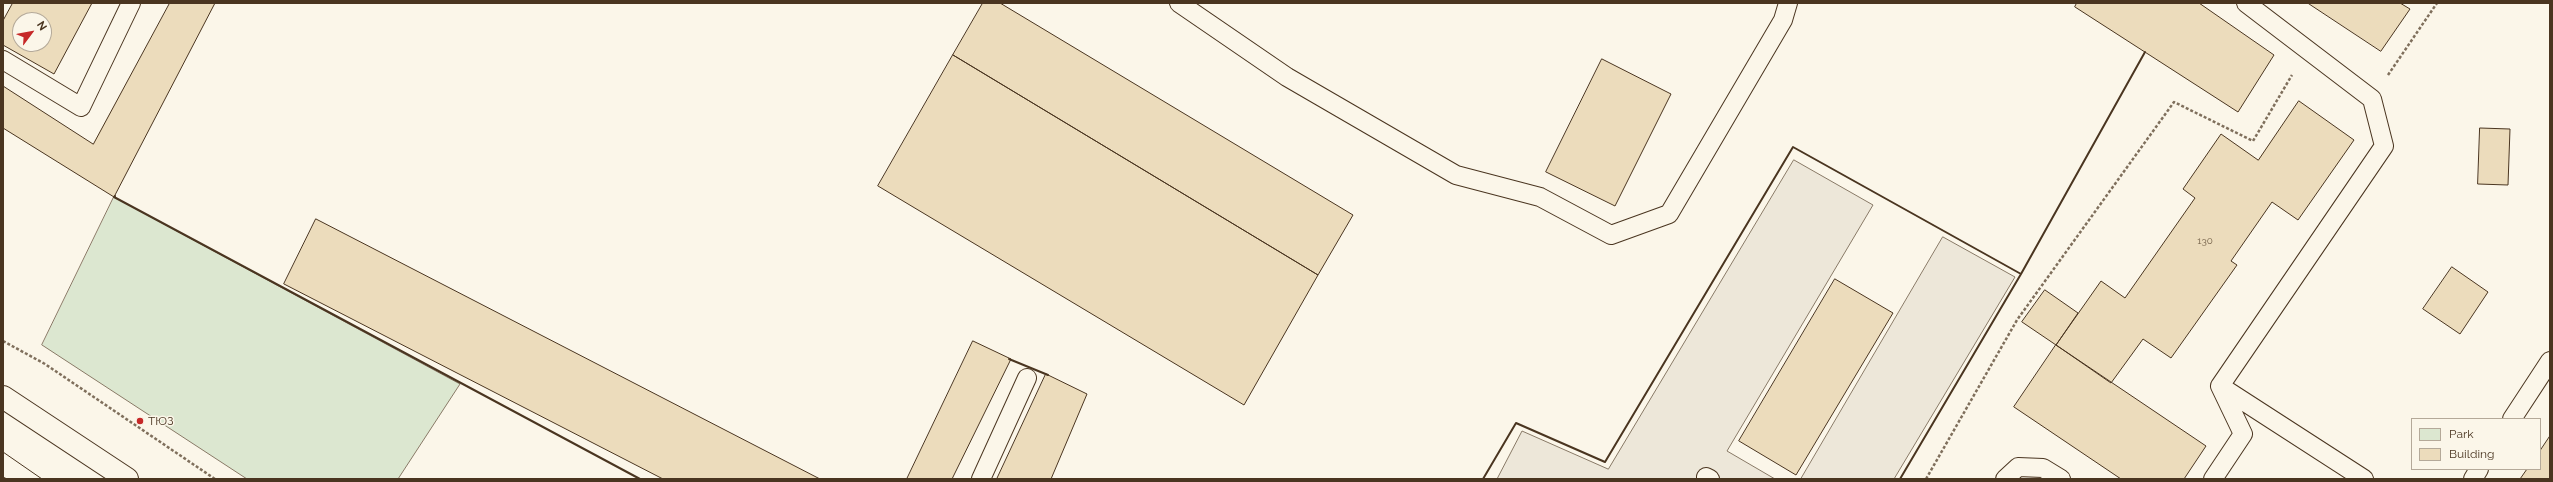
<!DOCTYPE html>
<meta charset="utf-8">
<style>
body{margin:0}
#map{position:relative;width:2553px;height:482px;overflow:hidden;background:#fbf6e9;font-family:Raleway,sans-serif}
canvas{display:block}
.frame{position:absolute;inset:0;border:4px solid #4a3520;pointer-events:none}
.legend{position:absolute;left:2411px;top:418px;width:130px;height:52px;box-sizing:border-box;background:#fbf6e9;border:1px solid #b4a999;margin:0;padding:5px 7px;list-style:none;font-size:12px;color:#4a3520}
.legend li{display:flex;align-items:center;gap:8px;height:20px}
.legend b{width:20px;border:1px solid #b4a999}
.north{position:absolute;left:12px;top:12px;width:40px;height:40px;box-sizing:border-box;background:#fbf6e9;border:1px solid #b4a999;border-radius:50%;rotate:58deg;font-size:11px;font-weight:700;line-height:16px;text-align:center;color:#4a3520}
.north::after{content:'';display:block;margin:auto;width:14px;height:18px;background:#c62828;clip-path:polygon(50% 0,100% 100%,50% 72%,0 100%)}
</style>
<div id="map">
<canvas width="2553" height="482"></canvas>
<div class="frame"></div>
<ul class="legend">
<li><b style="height:11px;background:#dce7d0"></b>Park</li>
<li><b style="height:11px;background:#ecdcbc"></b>Building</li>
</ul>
<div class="north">N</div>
</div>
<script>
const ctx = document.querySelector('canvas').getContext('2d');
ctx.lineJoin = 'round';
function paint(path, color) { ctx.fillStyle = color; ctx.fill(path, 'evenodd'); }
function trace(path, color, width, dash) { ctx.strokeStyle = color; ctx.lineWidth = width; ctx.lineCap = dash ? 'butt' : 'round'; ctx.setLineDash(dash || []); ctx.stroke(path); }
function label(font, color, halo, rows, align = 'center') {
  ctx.font = font + ' Raleway,sans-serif'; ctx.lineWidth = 3; ctx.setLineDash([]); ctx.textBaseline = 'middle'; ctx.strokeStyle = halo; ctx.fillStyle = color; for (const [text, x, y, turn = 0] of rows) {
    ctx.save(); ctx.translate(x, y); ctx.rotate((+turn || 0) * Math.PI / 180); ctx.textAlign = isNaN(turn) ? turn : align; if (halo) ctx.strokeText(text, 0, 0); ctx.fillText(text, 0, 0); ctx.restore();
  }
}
const green = new Path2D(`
 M 114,197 L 460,384 L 398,479 L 247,479 L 42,345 Z`);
const parking = new Path2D(`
 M 1794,160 L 1873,205 L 1727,451 L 1775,479 L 1497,479 L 1522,431 L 1608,469 Z
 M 1943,237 L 2015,277 L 1894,479 L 1801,479 Z`);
const building = new Path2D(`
 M 13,3 L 92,3 L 54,74 L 3,45 L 3,21 ZM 20,20 L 44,20 L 44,44 L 20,44 Z
 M 170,3 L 215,3 L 114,197 L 3,128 L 3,86 L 93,144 Z
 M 983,3 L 1000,3 L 1353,215 L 1318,275 L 953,55 Z
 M 2077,3 L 2199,3 L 2274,55 L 2238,112 L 2075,7 Z
 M 2308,3 L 2400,3 L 2410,9 L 2381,51 Z
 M 953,55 L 1318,275 L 1244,405 L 878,186 Z
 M 1602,59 L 1671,94 L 1615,206 L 1546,172 Z
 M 2299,101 L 2354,140 L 2298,220 L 2272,202 L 2231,261 L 2237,265 L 2171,358 L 2143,339 L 2111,383 L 2056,345 L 2101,281 L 2125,298 L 2195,198 L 2183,189 L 2221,134 L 2258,160 Z
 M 2480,128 L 2510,129 L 2508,185 L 2478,184 Z
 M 316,219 L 820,479 L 663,479 L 284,284 Z
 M 2452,267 L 2488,292 L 2460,334 L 2423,309 Z
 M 1835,279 L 1893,313 L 1796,475 L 1739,441 Z
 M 2045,290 L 2078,313 L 2056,345 L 2022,322 Z
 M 973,341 L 1011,359 L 952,479 L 907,479 Z
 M 2056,345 L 2206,446 L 2184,479 L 2121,479 L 2014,407 Z
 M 1046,374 L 1087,394 L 1051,479 L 997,479 Z
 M 2550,436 L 2550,479 L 2520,479 L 2527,469 L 2540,469 L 2540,451 Z`);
const path = new Path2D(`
 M 2388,75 L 2437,3
 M 3,341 L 45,364 L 215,479
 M 1926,479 L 2017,320 L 2174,102 L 2253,141 L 2292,75`);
const lane = new Path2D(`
 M 1179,3 L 1287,77 L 1456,175 L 1540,197 L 1611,235 L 1669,214 L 1783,20 L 1788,3
 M 3,60 L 81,107 L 131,3
 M 2220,386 L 2364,479
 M 2512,419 L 2550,361
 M 1706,477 L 1710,479
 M 981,479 L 1027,378
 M 2005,479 L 2018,467 L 2043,468 L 2061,479
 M 2213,479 L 2243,434 L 2220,386 L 2384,146 L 2372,99 L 2246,3
 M 2473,479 L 2479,469`);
const highway = new Path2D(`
 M 3,397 L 127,479`);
const tram = new Path2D(`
 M 3,452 L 42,479
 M 3,477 L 7,479`);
const wall = new Path2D(`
 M 115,196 L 114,197 L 640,479
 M 1009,359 L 1048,375
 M 1483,479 L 1516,423 L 1605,462 L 1793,147 L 2021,274 L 2145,52
 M 1900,479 L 2021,274`);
const markers = [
 [140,421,4,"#c62828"]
];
const numberNames = [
 ["130",2205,241]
];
const poiNames = [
 ["ТЮЗ",148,421]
];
paint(green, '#dce7d0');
trace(green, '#887966', 1);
paint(parking, '#ede7d9');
trace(parking, '#887966', 1);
paint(building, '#ecdcbc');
trace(building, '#4a3520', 1);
trace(lane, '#4a3520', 20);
trace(highway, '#4a3520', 24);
trace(path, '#7f6f5c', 2.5, [3, 2]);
trace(lane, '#fbf6e9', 18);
trace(highway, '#fbf6e9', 22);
trace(tram, '#4a3520', 1);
trace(wall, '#4a3520', 2);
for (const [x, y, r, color] of markers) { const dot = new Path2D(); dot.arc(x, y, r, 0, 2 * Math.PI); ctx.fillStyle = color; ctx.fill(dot); trace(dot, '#fbf6e9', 1.5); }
label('10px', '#725f47', null, numberNames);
label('12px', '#4a3520', '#fbf6e9', poiNames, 'left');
</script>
